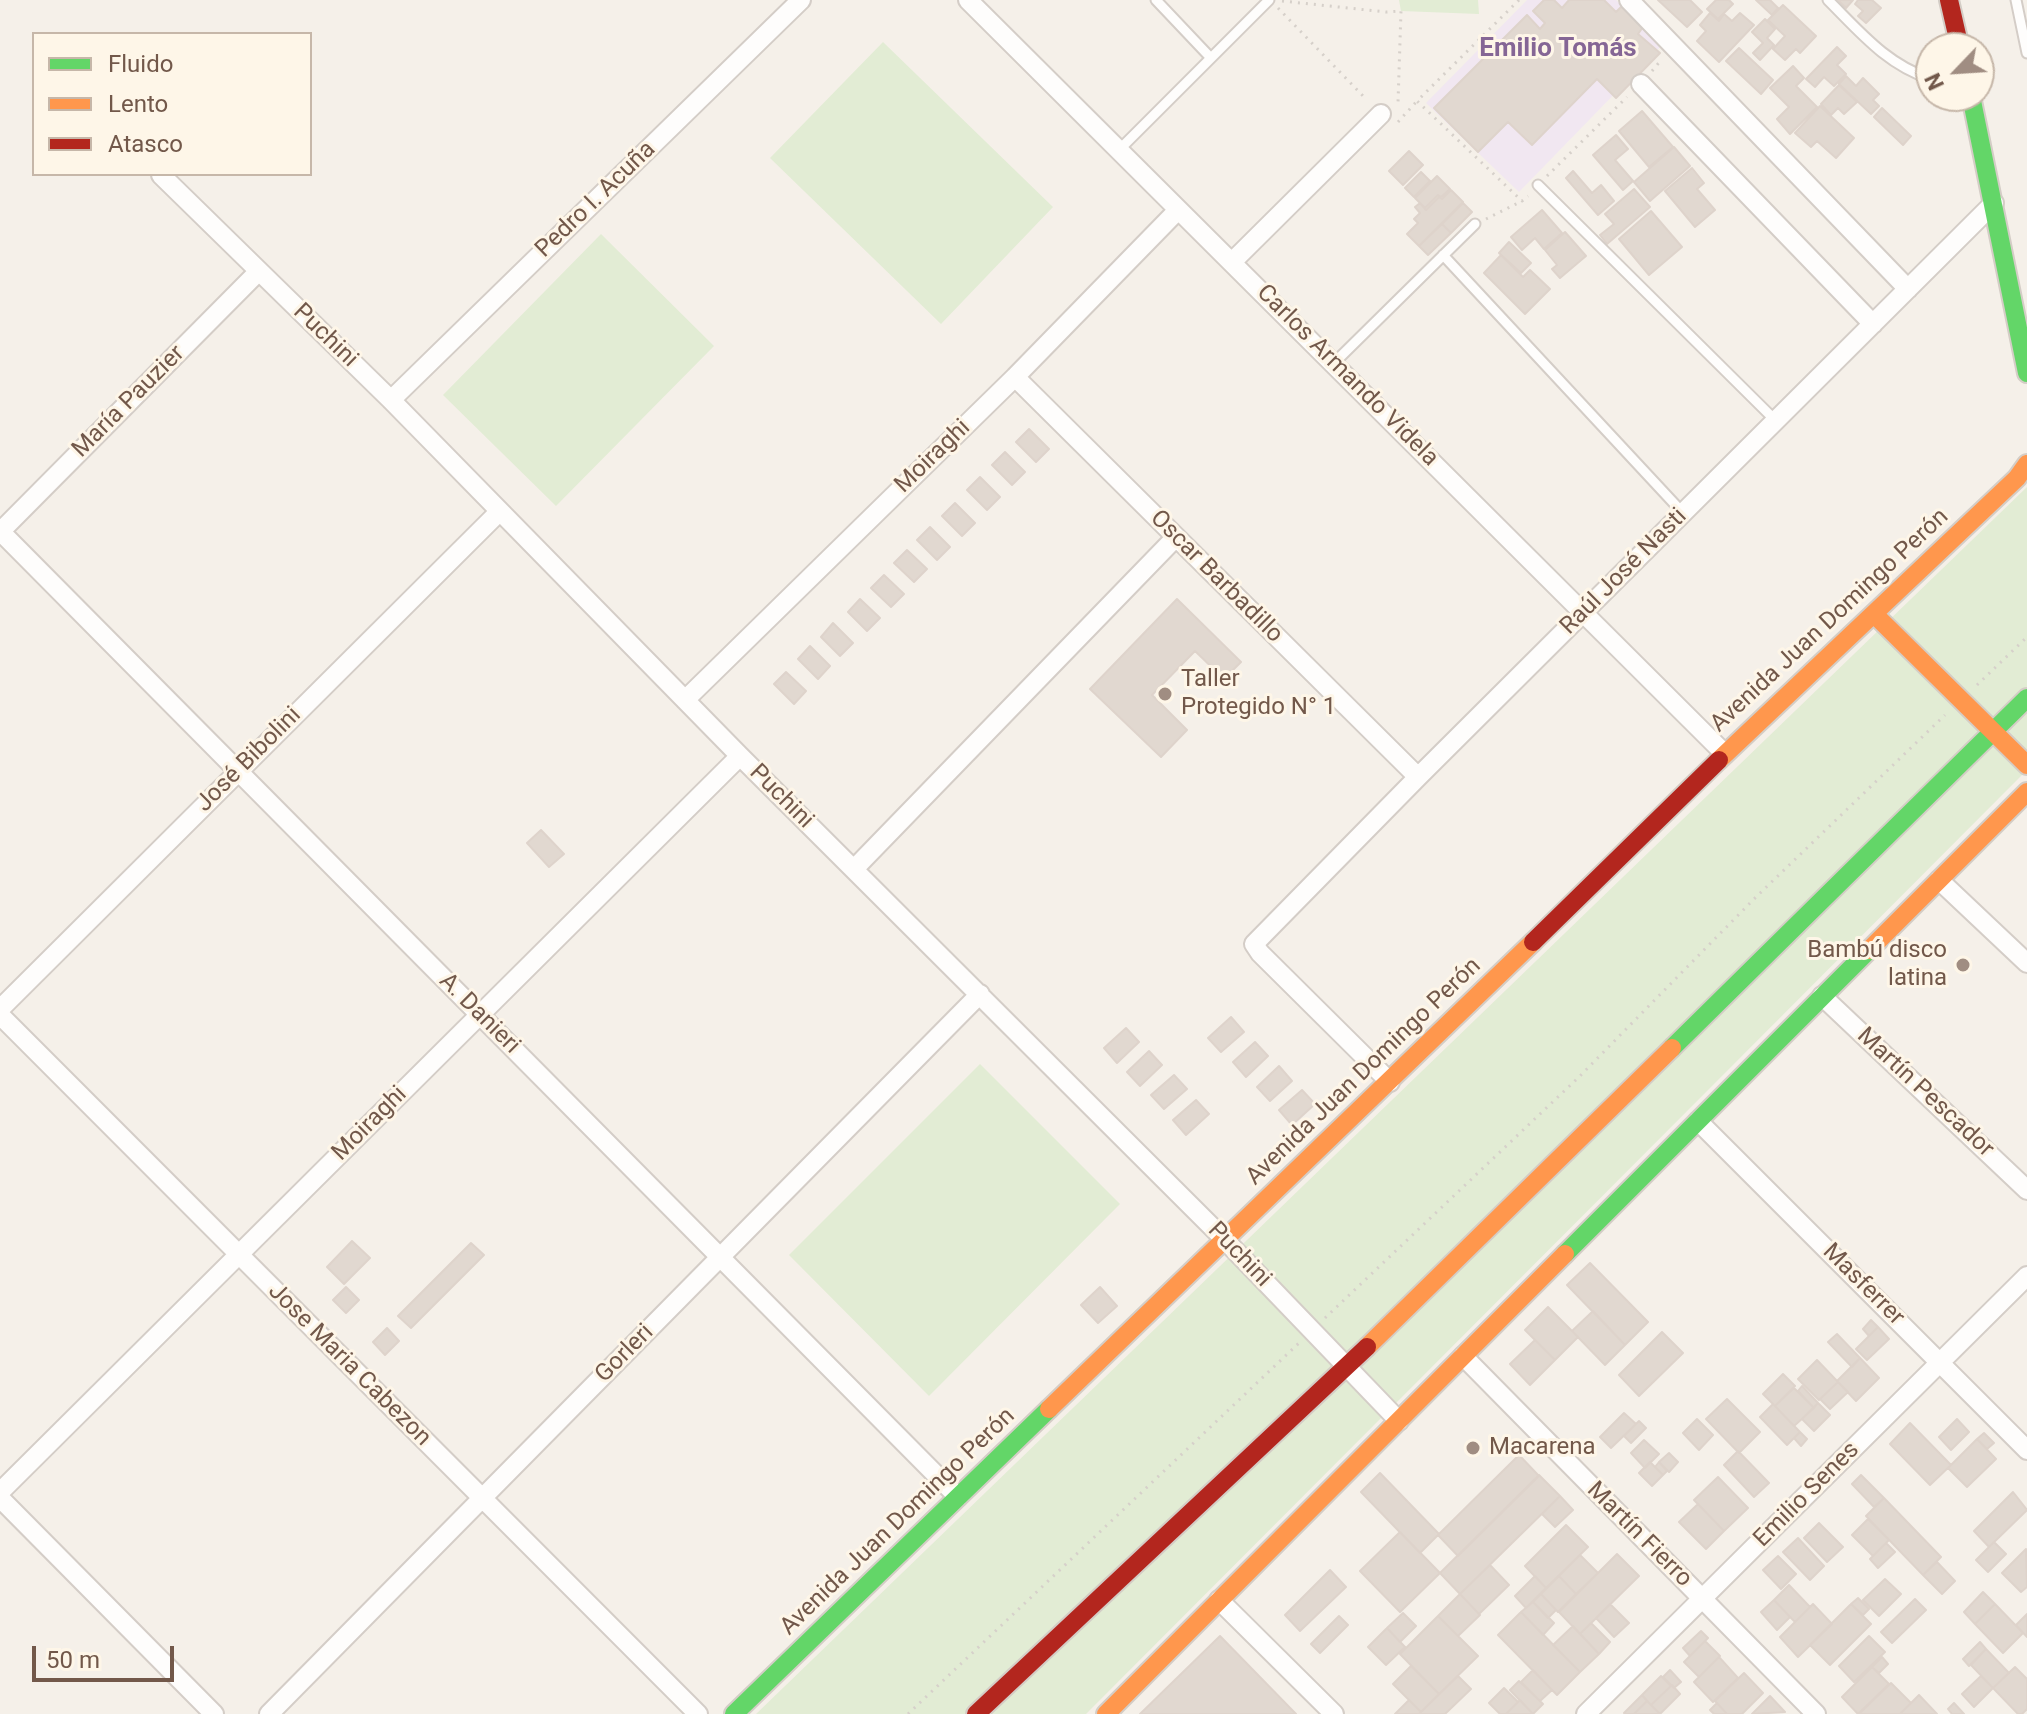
<!DOCTYPE html>
<meta charset="utf-8">
<style>
body{margin:0}
#map{position:relative;width:2027px;height:1714px;overflow:hidden;background:#f5f0e9;font-family:Roboto,sans-serif}
canvas{display:block}
.legend{position:absolute;left:32px;top:32px;width:280px;height:144px;box-sizing:border-box;background:#fef6e8;border:2px solid #c6b7a9;margin:0;padding:10px 14px;list-style:none;font-size:24px;color:#72584a}
.legend li{display:flex;align-items:center;gap:16px;height:40px}
.legend b{width:40px;border:2px solid #c6b7a9}
.north{position:absolute;left:1915px;top:32px;width:80px;height:80px;box-sizing:border-box;background:#fef6e8;border:2px solid #c6b7a9;border-radius:50%;rotate:245deg;font-size:22px;font-weight:700;line-height:32px;text-align:center;color:#72584a}
.north::after{content:'';display:block;margin:auto;width:28px;height:36px;background:#a08d82;clip-path:polygon(50% 0,100% 100%,50% 72%,0 100%)}
.scale{position:absolute;left:32px;top:1646px;width:142px;height:36px;box-sizing:border-box;border:4px solid #72584a;border-top:0;padding-left:10px;font-size:24px;line-height:28px;white-space:nowrap;color:#72584a;-webkit-text-stroke:6px #fef6e8;paint-order:stroke}
</style>
<div id="map">
<canvas width="2027" height="1714"></canvas>
<ul class="legend">
<li><b style="height:10px;background:#63d668"></b>Fluido</li>
<li><b style="height:10px;background:#ff974d"></b>Lento</li>
<li><b style="height:10px;background:#b3261e"></b>Atasco</li>
</ul>
<div class="north">N</div>
<div class="scale">50 m</div>
</div>
<script>
const ctx = document.querySelector('canvas').getContext('2d');
ctx.lineJoin = 'round';
function paint(path, color) { ctx.fillStyle = color; ctx.fill(path, 'evenodd'); }
function trace(path, color, width, dash) { ctx.strokeStyle = color; ctx.lineWidth = width; ctx.lineCap = dash ? 'butt' : 'round'; ctx.setLineDash(dash || []); ctx.stroke(path); }
function label(font, color, halo, rows, align = 'center') {
  ctx.font = font + ' Roboto,sans-serif'; ctx.lineWidth = 6; ctx.setLineDash([]); ctx.textBaseline = 'middle'; ctx.strokeStyle = halo; ctx.fillStyle = color; for (const [text, x, y, turn = 0] of rows) {
    ctx.save(); ctx.translate(x, y); ctx.rotate((+turn || 0) * Math.PI / 180); ctx.textAlign = isNaN(turn) ? turn : align; if (halo) ctx.strokeText(text, 0, 0); ctx.fillText(text, 0, 0); ctx.restore();
  }
}
const education = new Path2D(`
 M 1527,0 L 1616,0 L 1663,44 L 1519,192 L 1426,103 Z`);
const green = new Path2D(`
 M 1399,0 L 1478,0 L 1479,14 L 1401,11 Z
 M 883,42 L 1053,207 L 941,324 L 770,158 Z
 M 601,234 L 714,346 L 556,506 L 443,395 Z
 M 2027,487 L 2027,770 L 1086,1714 L 756,1714 Z
 M 980,1064 L 1120,1204 L 929,1396 L 789,1255 Z`);
const building = new Path2D(`
 M 1544,0 L 1554,0 L 1562,8 L 1569,0 L 1604,0 L 1616,12 L 1622,6 L 1643,27 L 1638,34 L 1660,53 L 1616,98 L 1597,79 L 1532,145 L 1508,122 L 1478,152 L 1434,108 L 1527,15 L 1540,29 L 1545,23 L 1533,11 Z
 M 1658,0 L 1690,0 L 1702,12 L 1687,27 Z
 M 1716,0 L 1729,0 L 1733,4 L 1718,19 L 1707,9 Z
 M 1756,0 L 1770,0 L 1778,8 L 1772,15 Z
 M 1838,0 L 1853,0 L 1846,8 Z
 M 1858,0 L 1872,0 L 1881,8 L 1866,23 L 1858,16 L 1863,11 L 1855,4 Z
 M 1783,5 L 1816,36 L 1800,53 L 1796,49 L 1785,60 L 1773,49 L 1785,36 L 1768,20 Z
 M 1710,13 L 1719,21 L 1724,14 L 1732,21 L 1740,13 L 1754,25 L 1719,62 L 1697,41 L 1706,31 L 1700,25 Z
 M 1765,19 L 1775,29 L 1767,38 L 1774,45 L 1760,60 L 1753,53 L 1763,43 L 1752,32 Z
 M 1837,47 L 1846,56 L 1837,65 L 1846,74 L 1834,86 L 1824,77 L 1815,87 L 1806,79 Z
 M 1739,48 L 1773,80 L 1761,94 L 1726,61 Z
 M 1793,66 L 1804,78 L 1796,86 L 1817,107 L 1790,134 L 1777,119 L 1789,107 L 1770,88 Z
 M 1846,76 L 1856,86 L 1863,78 L 1879,94 L 1873,100 L 1879,106 L 1871,114 L 1839,84 Z
 M 1839,85 L 1857,102 L 1844,114 L 1838,108 L 1831,115 L 1821,104 Z
 M 1820,106 L 1854,138 L 1836,158 L 1817,141 L 1811,147 L 1795,133 Z
 M 1882,108 L 1911,136 L 1903,145 L 1874,117 Z
 M 1642,111 L 1673,147 L 1649,167 L 1619,131 Z
 M 1616,135 L 1628,149 L 1615,160 L 1633,181 L 1623,190 L 1593,155 Z
 M 1674,147 L 1690,166 L 1650,201 L 1634,182 Z
 M 1409,151 L 1423,165 L 1403,185 L 1389,171 Z
 M 1692,168 L 1704,183 L 1697,189 L 1715,210 L 1695,227 L 1665,191 Z
 M 1573,171 L 1592,193 L 1601,185 L 1614,201 L 1598,215 L 1566,178 Z
 M 1421,172 L 1430,181 L 1414,197 L 1405,188 Z
 M 1437,176 L 1450,189 L 1441,197 L 1438,195 L 1425,208 L 1415,198 Z
 M 1634,189 L 1650,207 L 1607,244 L 1600,235 L 1614,224 L 1605,214 Z
 M 1451,190 L 1463,202 L 1419,246 L 1407,234 L 1418,223 L 1414,219 L 1420,213 L 1415,207 L 1420,203 L 1426,210 L 1439,197 L 1442,199 Z
 M 1463,203 L 1472,212 L 1451,233 L 1442,224 Z
 M 1542,210 L 1562,233 L 1544,249 L 1535,238 L 1522,250 L 1511,237 Z
 M 1651,211 L 1682,247 L 1649,275 L 1619,239 Z
 M 1442,224 L 1451,233 L 1428,255 L 1419,246 Z
 M 1565,232 L 1586,256 L 1560,278 L 1552,269 L 1557,265 L 1545,250 Z
 M 1509,242 L 1531,263 L 1521,273 L 1499,253 Z
 M 1501,255 L 1523,277 L 1530,270 L 1550,289 L 1525,314 L 1484,273 Z
 M 1029,429 L 1049,449 L 1036,462 L 1016,442 Z
 M 1005,452 L 1025,472 L 1012,485 L 992,465 Z
 M 980,477 L 1000,497 L 987,510 L 967,490 Z
 M 955,503 L 975,523 L 962,536 L 942,516 Z
 M 930,527 L 950,547 L 937,560 L 917,540 Z
 M 907,550 L 927,569 L 914,582 L 894,563 Z
 M 884,575 L 904,594 L 891,607 L 871,588 Z
 M 860,599 L 880,618 L 867,631 L 848,612 Z
 M 1177,599 L 1241,662 L 1224,679 L 1195,651 L 1152,695 L 1187,730 L 1161,757 L 1090,689 Z
 M 833,623 L 853,643 L 840,656 L 821,637 Z
 M 810,646 L 830,666 L 818,679 L 798,659 Z
 M 786,672 L 806,691 L 794,704 L 774,684 Z
 M 541,830 L 564,854 L 549,867 L 527,843 Z
 M 1231,1017 L 1244,1032 L 1221,1052 L 1208,1038 Z
 M 1126,1028 L 1139,1042 L 1117,1063 L 1104,1048 Z
 M 1255,1042 L 1268,1056 L 1246,1077 L 1233,1062 Z
 M 1149,1051 L 1162,1065 L 1140,1086 L 1127,1072 Z
 M 1279,1066 L 1292,1081 L 1270,1101 L 1257,1087 Z
 M 1174,1075 L 1187,1089 L 1164,1109 L 1151,1095 Z
 M 1302,1090 L 1315,1104 L 1292,1125 L 1279,1110 Z
 M 1196,1100 L 1209,1114 L 1186,1135 L 1173,1120 Z
 M 352,1241 L 370,1258 L 344,1284 L 327,1267 Z
 M 471,1243 L 484,1255 L 411,1328 L 398,1316 Z
 M 1590,1263 L 1648,1322 L 1625,1345 L 1567,1285 Z
 M 346,1287 L 359,1300 L 346,1313 L 333,1300 Z
 M 1100,1287 L 1117,1306 L 1098,1323 L 1081,1305 Z
 M 1548,1307 L 1578,1337 L 1555,1360 L 1525,1330 Z
 M 1593,1311 L 1625,1345 L 1605,1365 L 1572,1331 Z
 M 1871,1320 L 1878,1327 L 1869,1336 L 1863,1329 Z
 M 1878,1327 L 1889,1339 L 1867,1360 L 1856,1349 Z
 M 387,1328 L 399,1341 L 385,1355 L 373,1342 Z
 M 1662,1332 L 1683,1353 L 1639,1396 L 1619,1375 Z
 M 1837,1334 L 1860,1358 L 1852,1367 L 1828,1342 Z
 M 1535,1340 L 1555,1360 L 1530,1385 L 1510,1364 Z
 M 1860,1358 L 1879,1378 L 1856,1401 L 1837,1381 Z
 M 1817,1360 L 1838,1382 L 1819,1400 L 1798,1379 Z
 M 1783,1374 L 1795,1386 L 1775,1406 L 1763,1394 Z
 M 1838,1382 L 1848,1392 L 1830,1409 L 1820,1399 Z
 M 1802,1386 L 1818,1403 L 1814,1408 L 1798,1391 Z
 M 1794,1388 L 1814,1408 L 1794,1426 L 1775,1406 Z
 M 1727,1399 L 1760,1432 L 1739,1453 L 1706,1419 Z
 M 1818,1403 L 1830,1415 L 1814,1431 L 1802,1419 Z
 M 1773,1404 L 1800,1432 L 1787,1445 L 1760,1417 Z
 M 1624,1413 L 1636,1424 L 1611,1448 L 1600,1437 Z
 M 1697,1419 L 1713,1435 L 1699,1450 L 1683,1433 Z
 M 1957,1419 L 1969,1432 L 1951,1450 L 1939,1437 Z
 M 1639,1421 L 1646,1428 L 1631,1443 L 1624,1436 Z
 M 1910,1423 L 1951,1465 L 1930,1485 L 1890,1444 Z
 M 1800,1432 L 1807,1439 L 1801,1446 L 1794,1438 Z
 M 1984,1433 L 1994,1443 L 1987,1449 L 1977,1439 Z
 M 1977,1439 L 1996,1459 L 1967,1487 L 1948,1468 Z
 M 1644,1440 L 1659,1454 L 1645,1468 L 1631,1453 Z
 M 1738,1451 L 1769,1483 L 1754,1497 L 1724,1465 Z
 M 1669,1453 L 1678,1462 L 1669,1472 L 1659,1462 Z
 M 1519,1455 L 1539,1476 L 1458,1556 L 1438,1535 Z
 M 1650,1462 L 1663,1475 L 1652,1486 L 1639,1473 Z
 M 1659,1462 L 1667,1471 L 1663,1475 L 1655,1467 Z
 M 1380,1473 L 1439,1534 L 1420,1553 L 1361,1492 Z
 M 1539,1475 L 1560,1496 L 1460,1594 L 1440,1573 Z
 M 1861,1475 L 1884,1498 L 1874,1507 L 1852,1484 Z
 M 1718,1477 L 1748,1508 L 1724,1531 L 1694,1500 Z
 M 2013,1492 L 2027,1510 L 1989,1547 L 1974,1531 Z
 M 1560,1496 L 1573,1510 L 1555,1527 L 1542,1514 Z
 M 1884,1498 L 1941,1557 L 1923,1575 L 1866,1516 Z
 M 1698,1504 L 1724,1531 L 1706,1549 L 1679,1522 Z
 M 1868,1519 L 1889,1540 L 1873,1556 L 1852,1535 Z
 M 1819,1523 L 1843,1547 L 1827,1562 L 1804,1538 Z
 M 1566,1525 L 1588,1547 L 1546,1588 L 1525,1566 Z
 M 1400,1532 L 1440,1573 L 1400,1612 L 1360,1571 Z
 M 1798,1538 L 1824,1566 L 1810,1580 L 1783,1552 Z
 M 1994,1542 L 2006,1554 L 1988,1572 L 1976,1560 Z
 M 1886,1543 L 1895,1552 L 1878,1568 L 1870,1559 Z
 M 2026,1549 L 2027,1587 L 2021,1592 L 2002,1573 Z
 M 1617,1554 L 1639,1576 L 1580,1634 L 1559,1612 Z
 M 1580,1555 L 1598,1573 L 1576,1594 L 1559,1576 Z
 M 1778,1556 L 1796,1574 L 1781,1589 L 1763,1570 Z
 M 1937,1562 L 1955,1581 L 1942,1594 L 1923,1575 Z
 M 1490,1565 L 1509,1585 L 1479,1614 L 1460,1594 Z
 M 1330,1570 L 1346,1587 L 1300,1631 L 1285,1615 Z
 M 1535,1576 L 1546,1588 L 1526,1608 L 1515,1596 Z
 M 1559,1576 L 1576,1594 L 1558,1612 L 1541,1594 Z
 M 1885,1579 L 1901,1594 L 1879,1616 L 1863,1600 Z
 M 1789,1585 L 1810,1607 L 1795,1622 L 1774,1600 Z
 M 1983,1592 L 1995,1604 L 1975,1624 L 1964,1612 Z
 M 1460,1594 L 1480,1615 L 1458,1636 L 1438,1616 Z
 M 1541,1594 L 1556,1610 L 1548,1618 L 1533,1602 Z
 M 1858,1598 L 1869,1609 L 1863,1615 L 1851,1604 Z
 M 1915,1599 L 1926,1610 L 1892,1643 L 1881,1632 Z
 M 1774,1600 L 1790,1617 L 1777,1630 L 1761,1612 Z
 M 1533,1602 L 1554,1623 L 1543,1635 L 1521,1612 Z
 M 1610,1604 L 1629,1623 L 1614,1637 L 1596,1618 Z
 M 1813,1604 L 1832,1624 L 1798,1657 L 1780,1637 Z
 M 1851,1604 L 1871,1624 L 1830,1665 L 1810,1645 Z
 M 1995,1604 L 2023,1633 L 2003,1653 L 1975,1624 Z
 M 1521,1612 L 1580,1672 L 1557,1695 L 1498,1635 Z
 M 1403,1613 L 1416,1626 L 1400,1642 L 1387,1628 Z
 M 2027,1614 L 2027,1637 L 2016,1625 Z
 M 1339,1616 L 1348,1625 L 1320,1653 L 1311,1644 Z
 M 1438,1616 L 1478,1656 L 1439,1694 L 1400,1654 Z
 M 1591,1623 L 1610,1642 L 1599,1654 L 1580,1634 Z
 M 1573,1626 L 1599,1654 L 1580,1672 L 1553,1645 Z
 M 1387,1628 L 1405,1647 L 1386,1665 L 1368,1647 Z
 M 1701,1631 L 1708,1638 L 1690,1656 L 1683,1648 Z
 M 1220,1636 L 1296,1714 L 1140,1714 Z
 M 1869,1636 L 1885,1652 L 1854,1682 L 1839,1666 Z
 M 1705,1641 L 1720,1656 L 1699,1677 L 1684,1662 Z
 M 1980,1642 L 1986,1649 L 1969,1666 L 1963,1659 Z
 M 1986,1649 L 2009,1673 L 1993,1688 L 1971,1665 Z
 M 1719,1657 L 1738,1678 L 1713,1702 L 1694,1682 Z
 M 1882,1657 L 1888,1664 L 1879,1673 L 1872,1667 Z
 M 1411,1666 L 1439,1694 L 1421,1712 L 1393,1684 Z
 M 1872,1667 L 1889,1684 L 1858,1714 L 1842,1697 Z
 M 2015,1667 L 2027,1679 L 2027,1709 L 2022,1714 L 2018,1714 L 1993,1688 Z
 M 1533,1670 L 1552,1690 L 1540,1701 L 1521,1682 Z
 M 1670,1670 L 1681,1682 L 1674,1688 L 1663,1677 Z
 M 1744,1673 L 1763,1693 L 1742,1714 L 1727,1714 L 1715,1701 Z
 M 1458,1676 L 1471,1689 L 1445,1714 L 1419,1714 Z
 M 1661,1676 L 1671,1686 L 1651,1705 L 1642,1695 Z
 M 1981,1676 L 1993,1688 L 1974,1707 L 1962,1694 Z
 M 1519,1681 L 1543,1704 L 1533,1714 L 1510,1690 Z
 M 1891,1683 L 1911,1703 L 1900,1714 L 1859,1714 Z
 M 1672,1685 L 1680,1694 L 1660,1714 L 1651,1705 Z
 M 1504,1688 L 1518,1702 L 1506,1714 L 1500,1714 L 1489,1703 Z
 M 1642,1695 L 1647,1701 L 1634,1714 L 1626,1714 L 1624,1713 Z
 M 1919,1695 L 1937,1714 L 1900,1714 Z
 M 1770,1696 L 1785,1712 L 1752,1714 Z
 M 1409,1700 L 1421,1712 L 1419,1714 L 1395,1714 Z
 M 1520,1700 L 1533,1714 L 1506,1714 Z
 M 1647,1701 L 1660,1714 L 1634,1714 Z
 M 1717,1703 L 1727,1714 L 1714,1714 L 1710,1710 Z
 M 1954,1703 L 1964,1714 L 1952,1714 L 1948,1709 Z`);
const path = new Path2D(`
 M 1519,0 L 1417,101 L 1522,201 L 1528,196
 M 1282,1 L 1386,12 L 1401,11 L 1398,103
 M 1278,8 L 1367,100
 M 1652,71 L 1662,59
 M 1398,122 L 1417,101
 M 1547,176 L 1627,97
 M 1486,219 L 1522,201
 M 1977,685 L 2027,637
 M 1325,1318 L 1579,1077 L 1756,897 L 1945,715
 M 908,1714 L 1300,1342`);
const lane = new Path2D(`
 M 1156,0 L 1210,57
 M 1828,0 C 1860,32 1887,65 1931,79
 M 2016,0 L 2027,53
 M 1119,150 L 1269,0
 M 1538,185 L 1776,421
 M 1443,255 L 1683,513
 M 1334,363 L 1475,224`);
const street = new Path2D(`
 M 968,0 L 1725,754
 M 1629,0 L 1908,289
 M 1641,84 L 1873,324
 M 161,175 L 391,400 L 740,756 L 1224,1239 L 1399,1421
 M 1232,262 L 1381,114
 M 1015,377 L 1418,777
 M 391,400 L 801,0
 M 0,531 L 958,1497
 M 0,532 L 259,271
 M 685,700 L 1015,377 L 1178,210
 M 854,869 L 1176,537
 M 1939,880 L 2027,963
 M 1822,996 L 2027,1190
 M 0,1009 L 499,512
 M 0,1015 L 698,1714
 M 1390,1082 L 1260,953 L 1254,944 L 1418,777 L 1994,203
 M 1698,1121 L 2027,1450
 M 1463,1356 L 1816,1714
 M 0,1492 L 740,756
 M 0,1498 L 214,1714
 M 1219,1600 L 1334,1714
 M 269,1714 L 980,994
 M 1586,1714 L 2027,1276`);
const fast = new Path2D(`
 M 1971,96 L 2027,373
 M 1672,1048 L 2027,698
 M 1565,1254 L 1869,950
 M 734,1714 L 1049,1409`);
const slow = new Path2D(`
 M 1874,614 L 2027,765
 M 1719,760 L 2017,478 L 2027,464
 M 1869,950 L 2027,792
 M 1367,1347 L 1672,1048
 M 1049,1409 L 1533,942
 M 1106,1714 L 1565,1254`);
const jam = new Path2D(`
 M 1949,0 L 1960,48
 M 1533,942 L 1719,760
 M 976,1714 L 1367,1347`);
const markers = [
 [1165,694,8,"#a08d82"],
 [1963,965,8,"#a08d82"],
 [1473,1448,8,"#a08d82"]
];
const streetNames = [
 ["Pedro I. Acuña",596,200,-44],
 ["Puchini",325,336,44],
 ["Carlos Armando Videla",1347,376,45],
 ["María Pauzier",129,402,-45],
 ["Moiraghi",933,457,-44],
 ["Raúl José Nasti",1624,572,-45],
 ["Oscar Barbadillo",1216,577,45],
 ["Avenida Juan Domingo Perón",1830,621,-43],
 ["José Bibolini",249,760,-45],
 ["Puchini",781,797,45],
 ["A. Danieri",479,1014,45],
 ["Avenida Juan Domingo Perón",1364,1072,-44],
 ["Martín Pescador",1925,1093,43],
 ["Moiraghi",370,1124,-45],
 ["Puchini",1239,1255,46],
 ["Masferrer",1863,1285,45],
 ["Gorleri",625,1354,-45],
 ["Jose Maria Cabezon",349,1365,45],
 ["Emilio Senes",1807,1495,-45],
 ["Avenida Juan Domingo Perón",898,1522,-44],
 ["Martín Fierro",1639,1535,45]
];
const poiNames = [
 ["Taller",1181,680],
 ["Protegido N° 1",1181,708],
 ["Bambú disco",1947,951,"right"],
 ["latina",1947,979,"right"],
 ["Macarena",1489,1448]
];
const neighbourhoodNames = [
 ["Emilio Tomás",1558,49]
];
paint(education, '#f1e7f1');
paint(green, '#e2ecd4');
paint(building, '#e1d8d0');
trace(building, '#ded3cb', 2);
trace(lane, '#d4cdc7', 13);
trace(street, '#d4cdc7', 22);
trace(fast, '#d4cdc6', 22);
trace(slow, '#d4cdc6', 22);
trace(jam, '#d4cdc6', 22);
trace(path, '#d6d0ca', 3, [2, 6]);
trace(lane, '#fefdfc', 9);
trace(street, '#fefdfc', 18);
trace(fast, '#63d668', 18);
trace(slow, '#ff974d', 18);
trace(jam, '#b3261e', 18);
for (const [x, y, r, color] of markers) { const dot = new Path2D(); dot.arc(x, y, r, 0, 2 * Math.PI); ctx.fillStyle = color; ctx.fill(dot); trace(dot, '#fef6e8', 3); }
label('24px', '#72584a', '#fef6e8', streetNames);
label('24px', '#72584a', '#fef6e8', poiNames, 'left');
label('bold 26px', '#856695', '#fef6e8', neighbourhoodNames);
</script>
